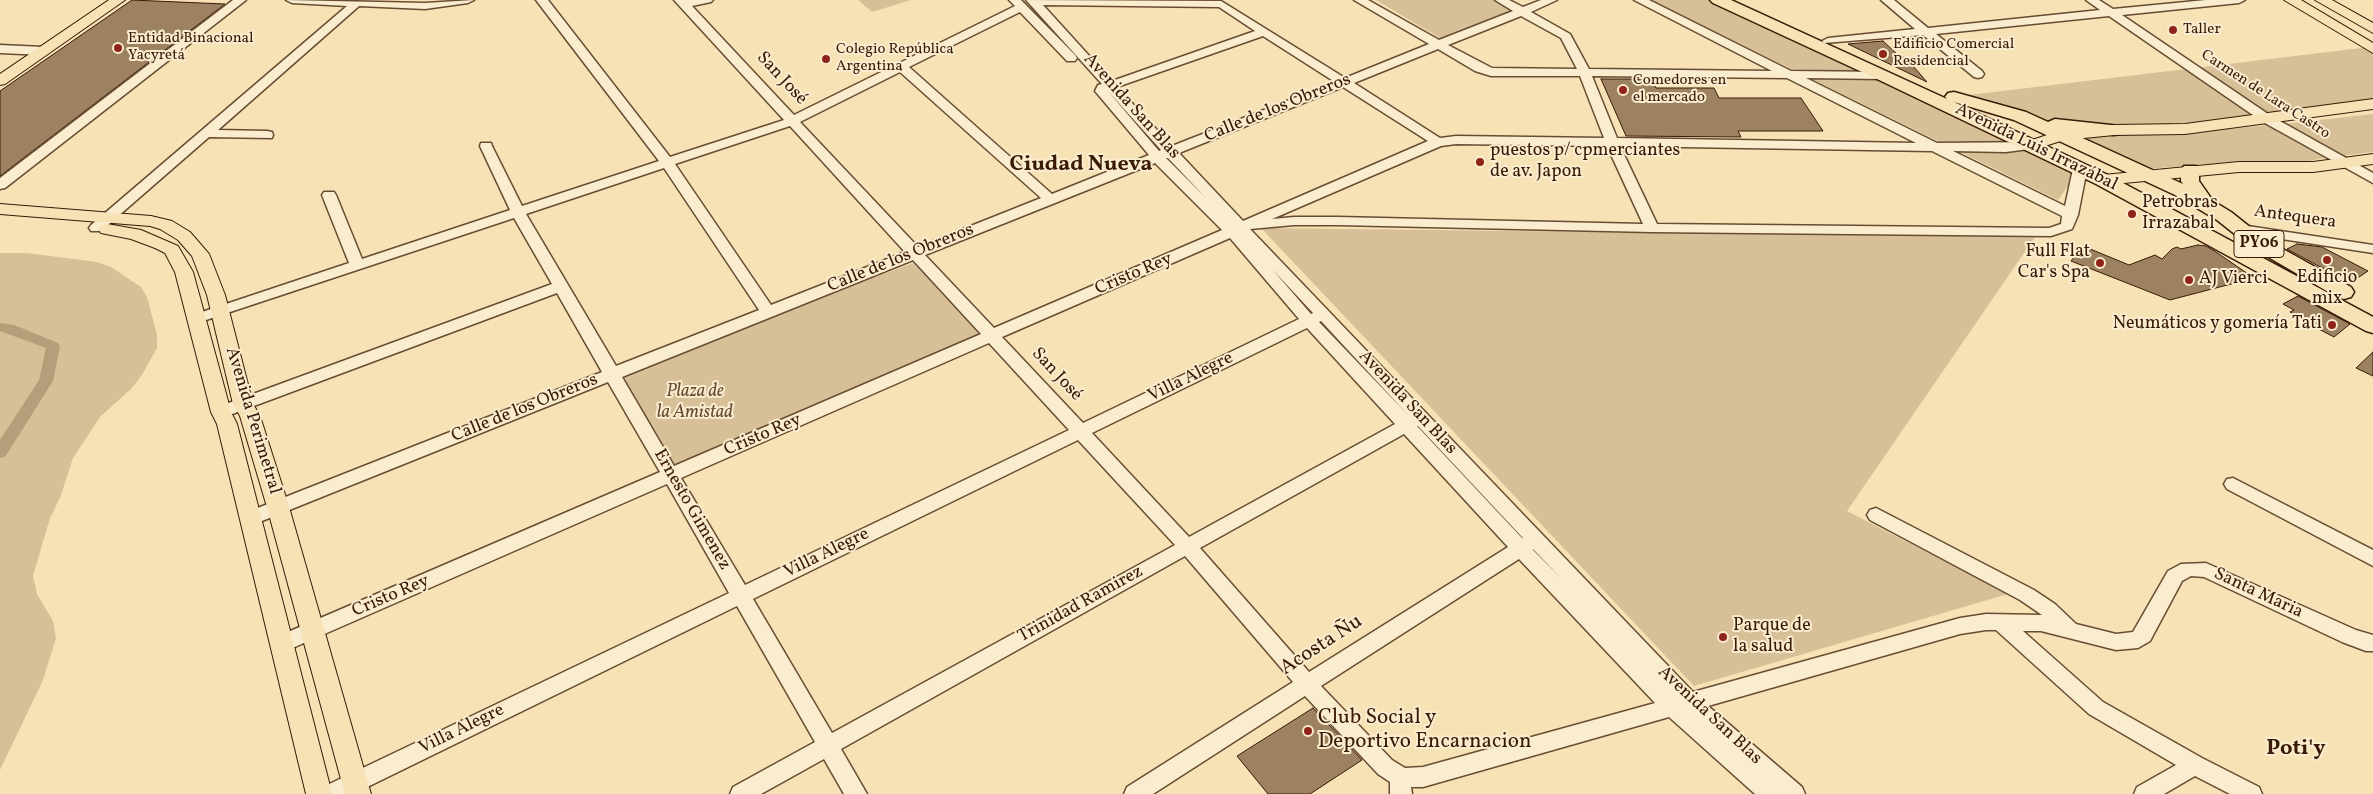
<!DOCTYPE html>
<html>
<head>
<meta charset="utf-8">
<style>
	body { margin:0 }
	canvas { display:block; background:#f7e2b5 }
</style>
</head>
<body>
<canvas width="2373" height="794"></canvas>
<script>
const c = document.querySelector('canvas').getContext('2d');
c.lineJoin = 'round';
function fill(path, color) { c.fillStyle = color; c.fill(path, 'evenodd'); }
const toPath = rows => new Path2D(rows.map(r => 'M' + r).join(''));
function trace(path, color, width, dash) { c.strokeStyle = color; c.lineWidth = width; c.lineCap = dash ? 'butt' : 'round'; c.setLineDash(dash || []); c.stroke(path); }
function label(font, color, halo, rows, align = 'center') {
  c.font = font + ' Vollkorn,serif'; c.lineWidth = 4; c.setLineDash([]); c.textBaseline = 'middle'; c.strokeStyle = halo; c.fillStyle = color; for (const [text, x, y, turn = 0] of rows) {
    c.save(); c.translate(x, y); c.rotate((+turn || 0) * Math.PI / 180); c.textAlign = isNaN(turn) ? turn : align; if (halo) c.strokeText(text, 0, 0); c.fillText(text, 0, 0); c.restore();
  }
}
fill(toPath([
	[858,0,911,0,872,12],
	[1376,0,1501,0,1520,10,1445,41],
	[1651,0,1711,0,2080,169,2058,200],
	[2370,47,2373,49,2373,104,2185,129,2048,122,1952,97],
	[2373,114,2373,152,2340,156,2283,124],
	[2269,125,2326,158,2297,163,2232,162,2147,169,2078,138,2119,133,2189,133],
	[1261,228,2035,237,1847,511,2008,594,1694,686],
	[0,253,27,253,97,262,111,267,141,287,147,297,157,335,157,348,142,375,131,389,100,417,73,458,60,498,50,518,33,576,37,594,53,621,56,638,43,680,0,770],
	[916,262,986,337,671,475,613,373]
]), '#d7c097');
fill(toPath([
	[0,323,14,325,58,343,60,346,53,381,5,457,0,458,0,440,39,380,46,348,0,331,0,323]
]), '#b69e7a');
const building = toPath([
	[132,0,225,4,0,176,0,91,132,0],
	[1883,41,1898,55,1906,58,1927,82,1848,44,1883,41],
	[1601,79,1651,79,1656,88,1714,88,1719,98,1801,98,1823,131,1738,131,1741,137,1626,136,1601,79],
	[2297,244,2322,247,2368,271,2350,283,2287,249,2297,244],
	[2198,245,2206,246,2216,252,2254,278,2170,300,2071,261,2083,246,2129,265,2155,255,2162,259,2172,249,2177,247,2181,249,2198,245],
	[2298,296,2350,324,2334,337,2313,326,2314,325,2290,312,2294,310,2283,304,2298,296],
	[2373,352,2373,376,2356,368,2373,352],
	[1313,708,1362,760,1310,794,1268,794,1237,756,1313,708]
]);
fill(building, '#9c8261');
trace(building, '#391a07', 1);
const minor = toPath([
	[233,0,246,0,5,188,0,189,0,178,233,0],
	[286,0,425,3,474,0,468,3,425,9,359,6,218,130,267,131,272,132,273,135,272,138,209,137,101,231,91,231,89,228,91,225,347,6,292,3,286,0],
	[536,0,548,0,670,157,784,120,674,0,713,0,711,2,692,6,794,115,1015,6,1009,0,1021,0,1075,55,1077,58,1075,61,1067,61,1020,12,909,67,1052,194,1149,155,1095,91,1098,85,1102,84,1026,0,1221,1,1345,78,1429,44,1354,0,1368,0,1439,40,1513,11,1495,0,1509,0,1523,7,1541,0,1557,0,1531,12,1570,34,1589,69,1772,71,1634,0,1649,0,1791,71,1887,72,1889,75,1883,79,1806,78,1937,143,2037,142,2038,145,2037,148,2006,152,1953,151,2065,206,2073,169,2080,165,2085,166,2087,169,2078,215,2072,229,2051,236,1652,232,1338,225,1294,225,1250,229,1693,692,1960,618,1986,614,2042,615,2020,600,1870,520,1867,515,1870,510,1876,508,2034,590,2055,604,2076,624,2116,634,2133,632,2168,571,2181,564,2206,563,2356,630,2373,635,2373,651,2366,651,2342,642,2204,577,2191,576,2182,581,2150,641,2138,648,2116,650,2041,631,2023,631,2103,702,2202,758,2259,787,2262,794,2230,794,2195,776,2164,794,2134,794,2137,787,2176,765,2089,714,1996,630,1986,630,1960,634,1708,706,1802,787,1805,794,1755,794,1669,717,1423,787,1411,787,1412,794,1390,794,1390,782,1378,774,1305,696,1153,794,1124,794,1127,787,1293,682,1185,556,841,749,867,794,844,794,824,759,761,794,730,794,733,787,815,742,737,606,353,794,320,794,323,787,729,593,667,484,288,650,281,652,274,650,271,644,274,638,660,472,608,382,257,523,251,525,245,523,242,518,245,513,602,372,557,293,227,416,221,418,215,416,213,412,215,408,552,284,514,218,203,321,193,321,190,318,193,315,349,263,322,195,324,192,334,192,336,195,362,259,510,210,480,146,481,143,491,143,492,146,522,206,659,161,536,0],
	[1043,5,1219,7,1255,31,1112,81,1043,5],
	[1521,16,1561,38,1577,69,1492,68,1448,45,1521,16],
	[1263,36,1335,82,1172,146,1117,87,1263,36],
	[1438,49,1475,71,1491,76,1580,76,1604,138,1456,136,1440,138,1354,83,1438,49],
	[900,72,1041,198,918,247,800,122,900,72],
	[1592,76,1787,78,1916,143,1617,138,1592,76],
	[1343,87,1428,141,1243,221,1179,153,1343,87],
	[1107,90,1161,150,1159,151,1107,90],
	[790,126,905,252,771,305,675,164,790,126],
	[1456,144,1607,146,1643,224,1338,217,1294,217,1272,219,1441,146,1456,144],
	[1620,146,1932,151,2062,216,2061,224,2049,228,1657,224,1620,146],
	[1166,158,1168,158,1206,198,1166,158],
	[1155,163,1222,230,994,328,925,255,1155,163],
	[664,168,759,310,616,366,526,214,664,168],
	[1230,238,1299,319,1083,423,1002,337,1230,238],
	[913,260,981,334,674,466,622,377,913,260],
	[1272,269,1313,313,1311,314,1272,269],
	[1321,321,1409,416,1319,322,1321,321],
	[1307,328,1395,424,1189,537,1092,433,1307,328],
	[989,343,1069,430,745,585,681,478,989,343],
	[1417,426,1418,426,1523,538,1522,538,1417,426],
	[1404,434,1508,547,1309,672,1200,548,1404,434],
	[1078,440,1175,545,832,733,753,599,1078,440],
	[1533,549,1561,578,1533,550,1533,549],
	[1519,559,1655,703,1423,767,1405,768,1392,760,1321,686,1519,559],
	[1881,0,1894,0,1928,28,2100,10,2086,0,2099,0,2113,9,2206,0,2245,0,2239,3,2122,15,2271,116,2373,173,2373,183,2263,122,2109,16,1936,34,1982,71,1984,74,1982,77,1978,78,1974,77,1923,35,1824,43,1822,41,1828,38,1915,29,1881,0],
	[0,45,44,47,50,51,44,55,0,53,0,45],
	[2241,225,2373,245,2373,253,2236,232,2234,229,2241,225],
	[2233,478,2373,550,2373,566,2227,489,2224,484,2227,479,2233,478]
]);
const major = toPath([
	[109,0,125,0,5,84,0,85,0,74,109,0],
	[2284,0,2301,0,2373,43,2373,53,2284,0],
	[2315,0,2332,0,2373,23,2373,33,2315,0],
	[2373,99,2373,109,2185,134,2114,135,2064,140,2032,150,2026,148,2024,145,2026,142,2062,130,2114,125,2185,124,2373,99],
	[2373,154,2373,164,2313,172,2239,172,2103,185,2097,184,2095,180,2097,176,2103,175,2239,162,2313,162,2373,154],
	[0,204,151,216,172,221,190,232,209,254,225,295,253,404,260,416,289,507,371,794,345,794,267,507,240,416,233,404,207,295,192,256,178,240,160,229,150,226,0,214,0,204],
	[107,224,141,230,178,246,193,272,231,412,237,424,332,794,306,794,217,424,211,412,175,272,165,253,155,248,131,239,101,233,98,229,101,225,107,224]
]);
const highway = toPath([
	[1710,0,1731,0,1947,99,1945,97,1948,93,1954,92,2026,112,2048,122,2055,119,2120,126,2123,130,2120,134,2114,135,2065,130,2183,184,2181,181,2181,170,2184,166,2196,166,2199,170,2199,181,2213,201,2231,212,2265,239,2351,287,2354,292,2351,297,2344,299,2337,297,2251,247,2217,220,2175,195,2014,120,1954,102,2110,176,2373,317,2373,333,2366,331,2096,184,1877,79,1713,3,1710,0]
]);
trace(minor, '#684c32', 3);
trace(major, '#391a07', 2);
trace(highway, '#391a07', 3);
fill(minor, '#faeccf');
fill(major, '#f7e2b5');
fill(highway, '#f7e2b5');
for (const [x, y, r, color] of [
	[2173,30,5,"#8f2418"],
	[118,48,5,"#8f2418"],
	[1883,54,5,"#8f2418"],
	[826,59,5,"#8f2418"],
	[1623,90,5,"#8f2418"],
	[1480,162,5,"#8f2418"],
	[2132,214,5,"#8f2418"],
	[2327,260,5,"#8f2418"],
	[2100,263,5,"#8f2418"],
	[2189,280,5,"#8f2418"],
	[2332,325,5,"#8f2418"],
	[1723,637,5,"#8f2418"],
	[1308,731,5,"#8f2418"]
]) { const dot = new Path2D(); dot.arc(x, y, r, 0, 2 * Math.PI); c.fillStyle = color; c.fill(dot); trace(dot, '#faeccf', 2); }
label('15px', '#391a07', '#faeccf', [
	["Taller",2183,30],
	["Entidad Binacional",128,39],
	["Yacyretá",128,56],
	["Edificio Comercial",1893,45],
	["Residencial",1893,62],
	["Colegio República",836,50],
	["Argentina",836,67],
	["Comedores en",1633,81],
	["el mercado",1633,98]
], 'left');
label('15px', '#391a07', '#faeccf', [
	["Carmen de Lara Castro",2265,95,33]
]);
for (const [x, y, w] of [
	[2259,244,50]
]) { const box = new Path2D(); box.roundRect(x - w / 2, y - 13.5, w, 27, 4); c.fillStyle = '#faeccf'; c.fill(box); trace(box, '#391a07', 1); }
label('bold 16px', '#391a07', null, [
	["PY06",2259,244]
]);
label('18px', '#391a07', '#faeccf', [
	["San José",781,79,47],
	["Avenida San Blas",1131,107,48],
	["Calle de los Obreros",1278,109,-22],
	["Avenida Luis Irrazábal",2036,148,26],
	["Antequera",2295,218,8],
	["Calle de los Obreros",901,259,-22],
	["Cristo Rey",1134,275,-23],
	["San José",1056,375,47],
	["Villa Alegre",1191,378,-26],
	["Avenida San Blas",1407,403,47],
	["Calle de los Obreros",525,409,-22],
	["Avenida Perimetral",252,421,73],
	["Cristo Rey",763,436,-23],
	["Ernesto Gimenez",691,510,60],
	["Villa Alegre",827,554,-26],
	["Santa Maria",2258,594,25],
	["Cristo Rey",391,597,-23],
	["Trinidad Ramirez",1081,605,-29],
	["Avenida San Blas",1709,716,43],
	["Villa Alegre",462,730,-26]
]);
label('18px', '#391a07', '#faeccf', [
	["puestos p/ cpmerciantes",1490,152],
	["de av. Japon",1490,173],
	["Petrobras",2142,204],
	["Irrazabal",2142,225],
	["Full Flat",2090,253,"right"],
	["Car's Spa",2090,274,"right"],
	["Edificio",2327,279,"center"],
	["mix",2327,300,"center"],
	["AJ Vierci",2199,280],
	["Neumáticos y gomería Tati",2322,325,"right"],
	["Parque de",1733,627],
	["la salud",1733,648]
], 'left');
label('italic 18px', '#684c32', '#faeccf', [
	["Plaza de",695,393],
	["la Amistad",695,414]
]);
label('21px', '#391a07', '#faeccf', [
	["Acosta Ñu",1322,646,-33]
]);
label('21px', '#391a07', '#faeccf', [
	["Club Social y",1318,719],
	["Deportivo Encarnacion",1318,743]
], 'left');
label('bold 22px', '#391a07', '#faeccf', [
	["Ciudad Nueva",1081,166]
]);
label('bold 22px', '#391a07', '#faeccf', [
	["Poti'y",2296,750]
]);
</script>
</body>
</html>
